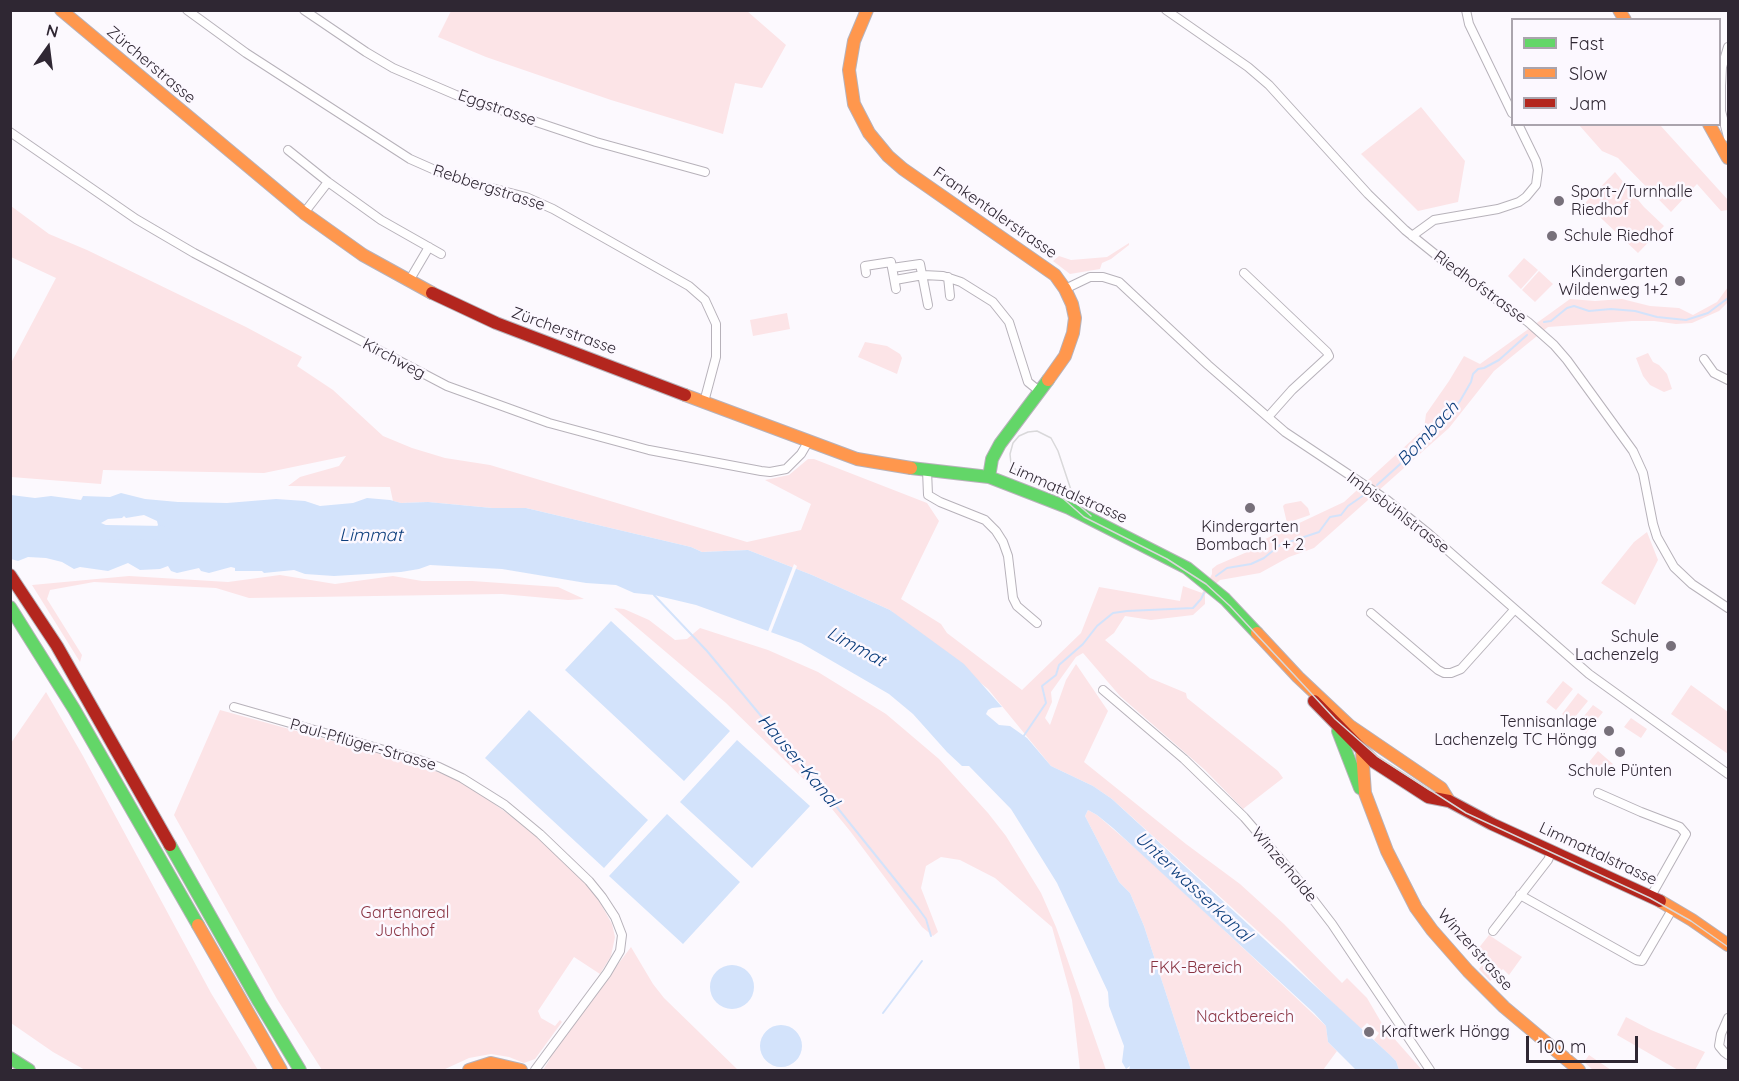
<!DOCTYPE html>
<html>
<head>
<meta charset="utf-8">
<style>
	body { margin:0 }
	#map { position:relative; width:1739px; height:1081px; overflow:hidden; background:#fcf9fe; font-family:Quicksand,sans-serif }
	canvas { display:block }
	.frame { position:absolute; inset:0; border:12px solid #2f2733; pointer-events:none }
	.legend { position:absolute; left:1511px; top:18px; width:210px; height:108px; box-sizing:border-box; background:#fcf8ff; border:2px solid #aaa4ad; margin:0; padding:8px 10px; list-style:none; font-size:18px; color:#2f2733 }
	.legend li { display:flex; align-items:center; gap:12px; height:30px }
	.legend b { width:30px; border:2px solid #aaa4ad }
	.north { position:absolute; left:18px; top:18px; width:60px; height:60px; -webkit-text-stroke:4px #fcf8ff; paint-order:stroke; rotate:14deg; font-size:16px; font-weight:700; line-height:24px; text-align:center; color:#2f2733 }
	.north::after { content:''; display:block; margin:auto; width:21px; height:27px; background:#2f2733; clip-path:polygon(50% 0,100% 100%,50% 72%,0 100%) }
	.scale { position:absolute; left:1526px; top:1036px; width:112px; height:27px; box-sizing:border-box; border:3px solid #2f2733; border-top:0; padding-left:8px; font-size:18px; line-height:21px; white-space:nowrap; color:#2f2733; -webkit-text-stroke:4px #fcf8ff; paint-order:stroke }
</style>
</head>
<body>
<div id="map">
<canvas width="1739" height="1081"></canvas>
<div class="frame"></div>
<ul class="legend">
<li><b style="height:8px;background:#63d668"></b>Fast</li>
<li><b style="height:8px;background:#ff974d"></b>Slow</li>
<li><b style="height:8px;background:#b3261e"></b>Jam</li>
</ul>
<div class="north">N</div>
<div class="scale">100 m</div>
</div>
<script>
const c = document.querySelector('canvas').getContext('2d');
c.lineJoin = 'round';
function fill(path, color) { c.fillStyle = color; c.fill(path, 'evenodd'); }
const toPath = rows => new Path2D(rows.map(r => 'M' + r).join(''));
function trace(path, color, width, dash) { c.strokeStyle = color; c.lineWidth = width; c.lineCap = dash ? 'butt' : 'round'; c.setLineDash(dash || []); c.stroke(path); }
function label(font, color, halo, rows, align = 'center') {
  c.font = font + ' Quicksand,sans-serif'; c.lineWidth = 5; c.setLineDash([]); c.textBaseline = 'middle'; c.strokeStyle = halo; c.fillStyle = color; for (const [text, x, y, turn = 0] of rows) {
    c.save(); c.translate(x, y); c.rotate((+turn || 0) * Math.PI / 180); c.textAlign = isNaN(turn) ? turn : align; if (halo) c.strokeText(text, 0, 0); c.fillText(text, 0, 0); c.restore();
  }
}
fill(toPath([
	[747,11,786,45,762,88,735,83,723,134,611,100,486,57,438,37,451,11],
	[1421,107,1465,161,1458,202,1418,211,1361,154],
	[1579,125,1660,125,1728,200,1728,210,1721,211,1697,184,1671,212,1618,158,1602,151],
	[1615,172,1644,207,1664,226,1638,253,1585,203],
	[11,206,49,234,87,250,246,327,302,357,297,366,333,390,383,436,412,448,445,458,490,465,747,542,801,530,811,504,765,480,789,475,808,459,814,459,927,503,939,521,901,599,941,624,947,633,1022,690,1081,633,1099,587,1180,601,1183,586,1202,593,1212,574,1212,569,1217,565,1254,549,1261,541,1344,502,1424,429,1426,414,1449,381,1464,356,1480,364,1570,299,1595,301,1622,299,1650,306,1679,308,1693,315,1717,302,1728,287,1728,302,1719,311,1692,323,1676,324,1654,321,1632,321,1548,327,1494,371,1449,428,1314,548,1289,557,1260,573,1220,580,1205,594,1205,604,1193,615,1151,620,1125,616,1114,633,1105,640,1150,678,1186,693,1187,698,1278,771,1283,778,1243,809,1205,770,1120,696,1083,653,1076,657,1051,692,1052,702,1045,718,1050,725,1066,680,1076,664,1108,711,1084,762,1186,844,1240,884,1284,924,1342,983,1347,978,1367,998,1384,1027,1422,1070,1399,1070,1396,1061,1374,1040,1379,1033,1367,1023,1361,1029,1342,1012,1291,961,1112,799,1093,786,1051,766,988,689,890,610,812,575,748,550,702,552,691,547,526,508,492,508,428,502,401,503,393,501,390,487,288,486,300,477,339,466,346,456,264,473,103,470,101,484,11,477,11,363,56,278,11,257],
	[1129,243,1129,245,1111,259,1102,263,1100,269,1070,274,1053,261,1059,256,1071,260,1107,257],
	[1524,258,1538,270,1521,289,1508,276],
	[1539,271,1553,284,1535,302,1522,290],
	[787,313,790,329,753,336,750,320],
	[865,342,887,346,900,354,902,358,897,374,858,357],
	[1648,353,1653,362,1659,365,1667,374,1672,389,1664,392,1650,385,1643,376,1636,358],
	[1301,501,1308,508,1310,515,1287,523,1283,506,1285,504],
	[1647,532,1658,560,1635,605,1601,583,1634,542],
	[280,575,335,584,393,576,422,581,472,581,558,587,584,599,568,600,502,594,249,598,216,588,94,582,50,590,47,599,82,655,80,662,32,585,129,576,228,582],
	[614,608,624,609,649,620,675,640,687,639,700,628,768,650,818,672,886,714,939,759,988,813,1006,836,1041,893,1056,927,1106,1070,1080,1070,1072,1000,1052,927,995,878,960,860,941,857,926,866,921,888,938,932,933,936,922,927,850,831,823,798,726,703],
	[1563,681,1573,689,1556,710,1546,702],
	[1691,685,1728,712,1728,754,1671,714],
	[46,692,83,756,211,993,258,1070,85,1070,53,1052,11,1023,11,743],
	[1578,693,1588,701,1571,722,1562,714],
	[1593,705,1603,712,1586,733,1576,726],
	[220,710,413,763,454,778,472,788,511,816,545,844,588,886,597,897,612,924,615,937,611,956,600,974,574,957,538,1011,541,1018,555,1026,560,1020,562,1022,535,1059,524,1063,509,1057,491,1054,469,1058,443,1070,322,1070,277,999,174,815],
	[1631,718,1647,729,1641,738,1624,727],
	[1598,751,1613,764,1604,774,1589,762],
	[1088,810,1097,815,1158,868,1326,1026,1328,1042,1337,1051,1323,1070,1191,1070,1144,926,1130,893,1119,882,1085,816],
	[1489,935,1522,957,1509,975,1503,969,1490,981,1479,969,1482,965,1474,954],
	[631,947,653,984,664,998,738,1070,543,1070,550,1059,548,1057],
	[1626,1017,1651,1030,1705,1052,1695,1070,1678,1070,1617,1035],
	[1589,1055,1611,1070,1593,1070,1584,1062]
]), '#fce4e7');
fill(toPath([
	[121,493,145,499,178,502,227,503,276,499,305,501,320,506,353,503,367,498,390,500,401,503,428,502,492,508,526,508,691,547,702,552,748,550,812,575,890,610,964,664,1002,707,992,708,988,710,986,714,999,725,1010,726,1027,738,1051,766,1093,786,1112,799,1390,1055,1396,1061,1399,1070,1356,1070,1328,1042,1326,1026,1314,1013,1113,828,1097,815,1088,810,1085,816,1119,882,1130,893,1144,926,1191,1070,1129,1070,1130,1066,1126,1069,1122,1062,1124,1046,1109,1006,1108,992,1057,883,1011,809,969,766,962,766,947,752,913,714,889,694,801,643,696,605,654,595,634,593,616,585,586,583,502,569,430,565,419,569,401,572,334,576,305,574,294,570,264,573,262,571,235,571,235,568,231,567,209,573,201,571,199,568,177,573,171,571,168,566,160,569,140,570,128,563,108,571,80,567,74,569,62,562,46,558,28,557,18,561,11,559,11,495,35,498,51,496,81,500,83,496,110,497],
	[144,515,157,521,158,525,154,531,139,534,125,533,101,523,108,519,122,518,124,516,126,518],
	[611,621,730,731,684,781,565,670],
	[529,710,648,820,604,868,485,758],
	[737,740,810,806,752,868,680,802],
	[667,814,740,882,683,944,609,876],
	'710 987a22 22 0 1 1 44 0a22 22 0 1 1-44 0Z',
	'760 1046a21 21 0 1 1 42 0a21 21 0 1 1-42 0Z'
]), '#d3e3fb');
fill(toPath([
	[794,564,797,566,770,635,767,634]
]), '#fcf9fe');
trace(toPath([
	[1544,322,1551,321,1567,308,1574,306,1589,311,1611,309,1635,311,1657,317,1686,320,1708,313,1728,298],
	[1377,485,1429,438,1460,401,1471,382,1473,374,1478,369,1484,368,1499,360,1527,335],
	[1216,576,1227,568,1251,564,1264,558,1280,545,1319,532,1330,517,1341,515,1348,506,1364,495],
	[654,595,707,651,836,806,918,908,926,919,931,936],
	[1023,737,1046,703,1042,686,1056,675,1059,665,1083,644,1097,626,1113,613,1127,611,1193,608,1201,599,1204,593],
	[883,1013,922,961]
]), '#d3e3fb', 2);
trace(toPath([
	[106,532,164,533]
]), '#d3e3fb', 14);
const street = toPath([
	[187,10,246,53,410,159,453,178,526,197,553,209,689,286,705,300,716,324,716,357,704,402],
	[304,10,366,52,393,68,456,95,596,142,705,172],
	[1166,10,1248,67,1269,85,1368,194,1405,230,1451,267,1528,322,1554,345,1567,360,1633,451,1643,473,1653,524,1657,537,1674,567,1692,584,1728,608],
	[1466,10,1469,24,1512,113],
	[1728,47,1722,67,1721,86,1721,111,1728,137],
	[10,132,136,219,194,253,447,386,549,423,649,450,761,471,770,472,786,469,801,454,808,442],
	[288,150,328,182,381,220,441,254],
	[304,213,328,182],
	[1412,236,1434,220,1498,209,1519,202,1526,197,1536,185,1538,170,1536,161,1518,124],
	[892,268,920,264,928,305],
	[866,273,865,266,891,262,896,289],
	[1244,273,1327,352,1329,356,1292,390,1268,417],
	[948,277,950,296],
	[895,280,923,275,943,276,961,282,993,302,1009,322,1028,382,1038,390],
	[409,281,429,247],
	[1065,289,1090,277,1103,277,1119,282,1208,365,1285,432,1387,500,1429,534,1589,674,1728,774],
	[1704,359,1714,373,1728,380],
	[927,470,928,495,940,502,985,520,996,531,1003,542,1008,556,1013,598,1017,606,1037,623],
	[1371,613,1438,670,1444,673,1451,673,1461,669,1514,610],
	[1103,690,1184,759,1244,817,1295,876,1332,924,1430,1070],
	[234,707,419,760,439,767,462,778,505,805,540,834,589,881,602,897,615,917,622,935,620,951,607,973,535,1070],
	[1598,793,1641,812,1680,827,1686,834,1651,896],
	[1520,895,1636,960,1642,961,1673,908],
	[1493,931,1548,860,1552,851],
	[1728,1018,1721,1034,1719,1046,1724,1052,1728,1055]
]);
const fast = toPath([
	[911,468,989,477,1069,508,1187,568,1225,599,1257,633],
	[989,477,992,459,1000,444,1048,380],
	[10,607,74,709,198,925],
	[1338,731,1360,788],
	[170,845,259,1002,300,1070],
	[10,1058,29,1070]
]);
const slow = toPath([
	[61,10,304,213,363,255,432,293],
	[867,10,854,41,849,70,854,104,869,133,888,156,903,169,1055,275,1065,289,1072,304,1075,318,1073,333,1065,356,1048,380],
	[1619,10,1625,20],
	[1709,124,1728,158],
	[685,395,857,459,911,468],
	[1257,633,1298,677,1350,726,1441,788,1449,801],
	[1362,751,1365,793,1387,851,1416,908,1432,930,1468,971,1504,1007,1579,1070],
	[1660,901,1692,920,1728,945],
	[198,925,281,1070],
	[469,1070,491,1063,521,1070]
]);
const jam = toPath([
	[432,293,496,323,685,395],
	[10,575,57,646,170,845],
	[1314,701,1374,762,1428,797,1449,801,1492,824,1660,901]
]);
trace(street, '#b7b2ba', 10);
trace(fast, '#b7b2ba', 14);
trace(slow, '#b7b2ba', 14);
trace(jam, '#b7b2ba', 14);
trace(street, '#fffeff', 8);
trace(fast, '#63d668', 12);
trace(slow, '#ff974d', 12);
trace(jam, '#b3261e', 12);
trace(toPath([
	[1091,516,1075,502,1058,451,1051,438,1037,431,1028,432,1019,436,1013,443,1010,454,1011,464,1016,470,1049,486,1084,517,1167,559,1206,584,1230,606,1335,719,1377,756,1466,813,1650,898,1691,921,1728,947]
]), '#d9d8da', 1.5);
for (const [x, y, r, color] of [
	[1559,201,6,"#77707a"],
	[1552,236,6,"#77707a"],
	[1680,281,6,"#77707a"],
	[1250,508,6,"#77707a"],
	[1671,646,6,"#77707a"],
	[1609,731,6,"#77707a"],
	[1620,752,6,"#77707a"],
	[1369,1032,6,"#77707a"]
]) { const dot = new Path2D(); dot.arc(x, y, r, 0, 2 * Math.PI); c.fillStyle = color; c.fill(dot); trace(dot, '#fcf8ff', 2); }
label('16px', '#2f2733', '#fcf8ff', [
	["Zürcherstrasse",151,65,40],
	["Eggstrasse",497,108,19],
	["Rebbergstrasse",489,188,18],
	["Frankentalerstrasse",995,213,35],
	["Riedhofstrasse",1480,287,36],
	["Zürcherstrasse",564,331,20],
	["Kirchweg",394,359,28],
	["Limmattalstrasse",1068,493,24],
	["Imbisbühlstrasse",1398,513,37],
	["Paul-Pflüger-Strasse",363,745,16],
	["Limmattalstrasse",1598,854,25],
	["Winzerhalde",1284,865,50],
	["Winzerstrasse",1475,950,48]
]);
label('16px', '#2f2733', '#fcf8ff', [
	["Sport-/Turnhalle",1571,192],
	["Riedhof",1571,210],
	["Schule Riedhof",1564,236],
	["Kindergarten",1668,272,"right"],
	["Wildenweg 1+2",1668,290,"right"],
	["Kindergarten",1250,527,"center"],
	["Bombach 1 + 2",1250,545,"center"],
	["Schule",1659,637,"right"],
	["Lachenzelg",1659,655,"right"],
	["Tennisanlage",1597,722,"right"],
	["Lachenzelg TC Höngg",1597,740,"right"],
	["Schule Pünten",1620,771,"center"],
	["Kraftwerk Höngg",1381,1032]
], 'left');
label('16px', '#893342', '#fcf8ff', [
	["Gartenareal",405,913],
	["Juchhof",405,931],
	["FKK-Bereich",1196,968],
	["Nacktbereich",1245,1017]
]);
label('italic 18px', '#0e3f7d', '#fcf8ff', [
	["Bombach",1428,434,-47],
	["Limmat",371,536],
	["Limmat",856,647,29],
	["Hauser-Kanal",798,761,50],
	["Unterwasserkanal",1193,887,43]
]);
</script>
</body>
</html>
